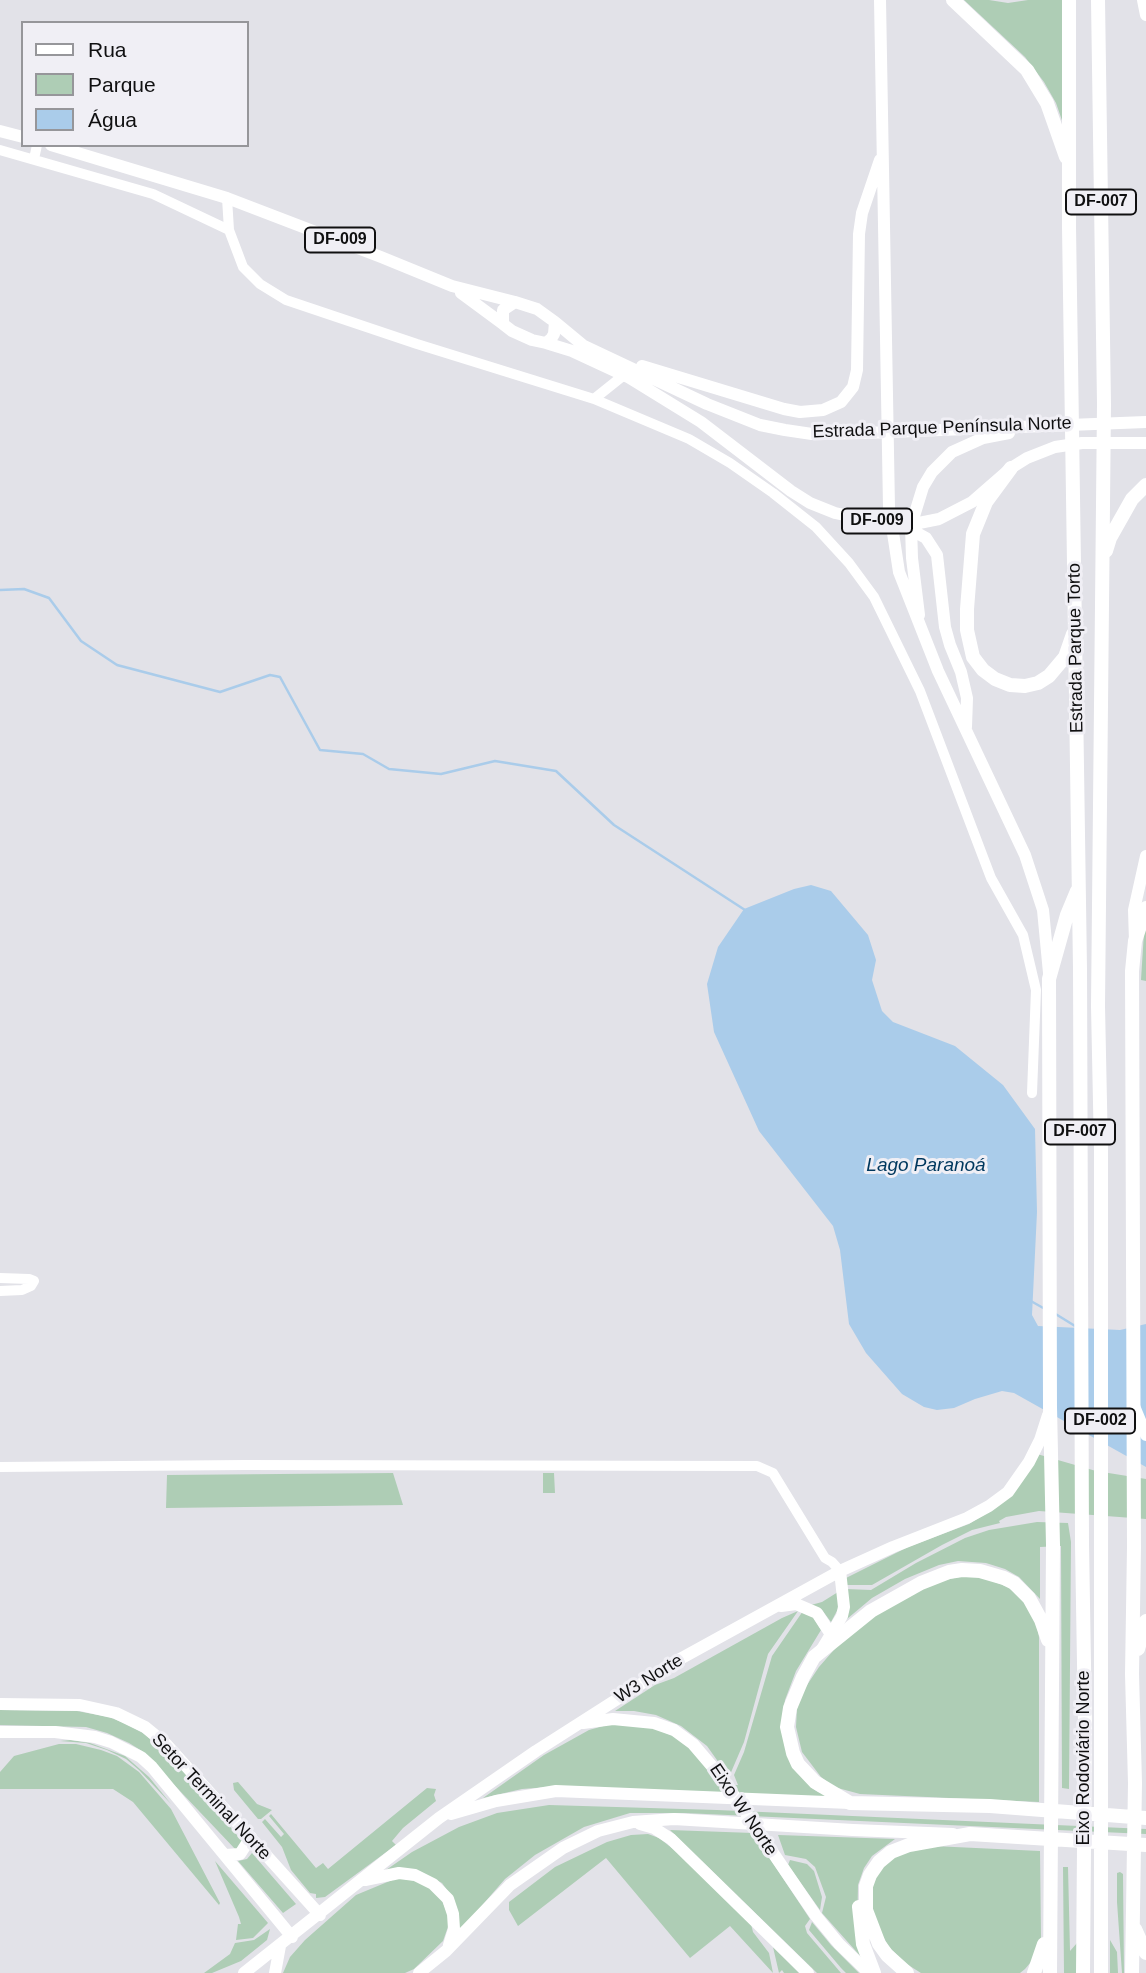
<!DOCTYPE html>
<html>
<head>
<meta charset="utf-8">
<style>
	body { margin:0 }
	#map { position:relative; width:1146px; height:1973px; overflow:hidden; background:#e2e2e8; font-family:Arial,sans-serif }
	canvas { display:block }
	.legend { position:absolute; left:21px; top:21px; width:228px; height:126px; box-sizing:border-box; background:#f0eff5; border:2px solid #96969a; margin:0; padding:9px 12px; list-style:none; font-size:21px; color:#101011 }
	.legend li { display:flex; align-items:center; gap:14px; height:35px }
	.legend b { width:35px; border:2px solid #96969a }
</style>
</head>
<body>
<div id="map">
<canvas width="1146" height="1973"></canvas>
<ul class="legend">
<li><b style="height:9px;background:#fff"></b>Rua</li>
<li><b style="height:19px;background:#aecdb5"></b>Parque</li>
<li><b style="height:19px;background:#aaccea"></b>Água</li>
</ul>
</div>
<script>
const c = document.querySelector('canvas').getContext('2d');
c.lineJoin = 'round';
function fill(path, color) { c.fillStyle = color; c.fill(path, 'evenodd'); }
const toPath = rows => new Path2D(rows.map(r => 'M' + r).join(''));
function trace(path, color, width, dash) { c.strokeStyle = color; c.lineWidth = width; c.lineCap = dash ? 'butt' : 'round'; c.setLineDash(dash || []); c.stroke(path); }
function label(font, color, halo, rows, align = 'center') {
  c.font = font + ' Arial,sans-serif'; c.lineWidth = 6; c.setLineDash([]); c.textBaseline = 'middle'; c.strokeStyle = halo; c.fillStyle = color; for (const [text, x, y, turn = 0] of rows) {
    c.save(); c.translate(x, y); c.rotate((+turn || 0) * Math.PI / 180); c.textAlign = isNaN(turn) ? turn : align; if (halo) c.strokeText(text, 0, 0); c.fillText(text, 0, 0); c.restore();
  }
}
fill(toPath([
	[964,0,989,0,1008,3,1028,0,1064,0,1066,132,1056,103,1044,82,1025,57],
	[1146,926,1146,981,1141,980,1144,932],
	[1037,1454,1096,1471,1146,1479,1146,1519,1039,1511,1006,1517,999,1521,1000,1523,972,1530,942,1545,872,1585,845,1585,844,1579,908,1547,969,1524,993,1509],
	[393,1473,403,1505,166,1508,167,1475],
	[554,1473,555,1493,543,1493,543,1473],
	[1037,1522,1068,1523,1071,1542,1069,1789,1062,1788,1061,1546,1040,1547,1040,1599,1019,1577,1005,1569,986,1563,958,1561,939,1565,905,1579,872,1598,841,1624,846,1589,871,1590,916,1563,965,1538,989,1530],
	[974,1574,1008,1587,1021,1598,1036,1621,1039,1637,1039,1802,860,1794,834,1787,821,1777,802,1752,796,1727,797,1708,803,1691,819,1667,846,1636,865,1620,929,1583],
	[838,1592,838,1609,831,1622,822,1610,811,1605,822,1602],
	[798,1611,768,1654,744,1742,729,1777,707,1746,681,1726,656,1715,634,1711,615,1711,655,1685,674,1678,782,1618],
	[803,1611,810,1612,821,1630,796,1671,785,1700,782,1721,812,1788,818,1792,837,1798,549,1787,522,1789,483,1798,544,1755,589,1730,607,1725,627,1724,654,1728,680,1739,699,1756,720,1786,738,1785,734,1775,744,1752,772,1656],
	[0,1710,77,1711,109,1717,124,1723,143,1733,171,1757,242,1841,236,1850,142,1751,129,1743,107,1733,86,1727,0,1725],
	[71,1740,90,1743,125,1756,149,1777,171,1804,139,1770,126,1759,107,1750,86,1743,60,1741],
	[59,1744,76,1744,101,1750,117,1756,139,1772,171,1809,220,1903,219,1905,133,1802,113,1789,0,1789,0,1772,14,1756],
	[238,1782,257,1804,272,1810,261,1819,258,1819,234,1790,233,1783],
	[427,1788,436,1789,434,1795,436,1801,403,1828,392,1841,396,1845,325,1897,316,1898,316,1894,310,1893,291,1870,282,1847,262,1822,265,1819,281,1837,284,1834,269,1816,271,1814,316,1868,323,1863,328,1869],
	[549,1805,717,1810,1146,1829,1146,1834,684,1813,630,1813,584,1827,535,1855,505,1879,458,1933,447,1890,442,1883,419,1871,386,1870,412,1852,459,1827,497,1813],
	[670,1830,753,1833,810,1919,805,1926,807,1933,841,1973,817,1973],
	[648,1834,659,1838,677,1852,751,1924,753,1932,769,1953,773,1973,730,1926,690,1958,606,1858,518,1926,509,1910,509,1902,555,1867,607,1842,631,1835],
	[778,1835,895,1839,872,1856,864,1868,858,1885,857,1933,862,1958,822,1913,826,1897,815,1867,806,1859,785,1855],
	[933,1846,1040,1851,1041,1938,1036,1956,1025,1969,1020,1973,921,1973,905,1963,889,1947,876,1924,869,1897,871,1887,884,1862,906,1849],
	[252,1853,296,1904,283,1913,238,1861,247,1859],
	[790,1860,807,1864,814,1871,822,1897,820,1910,788,1865],
	[215,1861,268,1923,253,1938,236,1940,238,1924,241,1924,239,1917],
	[1063,1867,1068,1867,1070,1951,1077,1943,1077,1973,1064,1973],
	[1120,1872,1123,1874,1124,1973,1122,1973,1117,1902,1117,1873],
	[397,1878,423,1882,441,1898,448,1915,449,1924,443,1941,414,1969,405,1973,283,1973,290,1957,305,1940,356,1895],
	[812,1922,831,1945,859,1973,846,1973,841,1968,809,1930],
	[270,1929,267,1940,241,1961,212,1973,204,1973,230,1954,235,1943,254,1940],
	[1110,1940,1117,1952,1118,1973,1110,1973],
	[773,1947,799,1973,784,1973,782,1970,779,1973]
]), '#aecdb5');
fill(toPath([
	[811,885,831,891,868,935,876,960,872,980,882,1011,893,1022,955,1046,1003,1085,1035,1129,1037,1212,1032,1315,1038,1326,1120,1330,1146,1324,1146,1467,1014,1393,1002,1391,975,1399,954,1408,937,1410,924,1407,902,1394,866,1353,849,1324,840,1250,833,1226,759,1131,714,1032,707,984,718,947,744,909,794,889]
]), '#aaccea');
trace(toPath([
	[0,590,24,589,49,598,81,641,117,665,220,692,270,675,280,677,320,750,363,754,389,769,441,774,495,761,556,771,614,825,745,910],
	[1029,1300,1045,1309],
	[1054,1313,1075,1326]
]), '#aaccea', 2.5);
trace(toPath([
	[0,150,153,194,229,230],
	[34,159,37,145],
	[227,198,229,230,243,267,260,284,286,300,417,344,594,399,689,439,730,463,773,493,816,527,849,563,874,597,920,691,991,878,1023,935,1036,990,1032,1093],
	[594,399,624,375],
	[0,1278,29,1279,34,1281],
	[0,1291,22,1290,31,1286,34,1281],
	[0,1467,245,1465,757,1466,773,1473,825,1558,832,1562,840,1571]
]), '#fff', 10);
trace(toPath([
	[880,0,889,507,899,572,938,671,1025,855,1043,910,1049,973],
	[1143,0,1146,15],
	[0,131,23,137],
	[51,145,227,198,381,257,452,286,515,302],
	[461,293,503,324],
	[515,302,537,309,555,322,554,334,551,339,546,343,532,340,512,331,503,324,503,310,515,302],
	[555,322,584,346,707,404,760,425,785,430,812,434,864,433,1146,422],
	[546,343,572,351,628,377,701,422,791,491,810,503,835,513,868,520,919,523,939,519,972,502,1011,468,1027,458,1055,447,1082,443,1146,443],
	[642,366,784,409,800,412,823,410,841,402,853,387,857,370,859,234,862,213,880,160],
	[906,527,926,538,937,555,945,627,950,645,961,672,967,698,966,727],
	[919,615,912,558,911,526,923,487,932,472,952,452,983,438,1009,433],
	[1135,941,1134,910,1146,856],
	[1134,1406,1146,1435],
	[781,1606,796,1604,817,1613,830,1633],
	[822,1649,842,1616,844,1607,840,1571],
	[0,1704,80,1705,116,1713,145,1727,167,1745,320,1915],
	[583,1723,613,1719,654,1723,674,1730,693,1744,722,1778,816,1916,839,1944,869,1973],
	[0,1732,55,1732,95,1737,111,1742,141,1757,152,1767,292,1937],
	[451,1814,496,1801,556,1791,850,1803],
	[640,1824,654,1828,671,1839,808,1973],
	[226,1855,240,1854,251,1837],
	[365,1880,399,1873,415,1875,433,1884,448,1899,453,1914,454,1929,449,1945],
	[244,1973,439,1818,536,1751,680,1659,840,1571,893,1547,967,1518,989,1506,1008,1492,1029,1462,1040,1440,1048,1415],
	[275,1973,280,1946],
	[419,1973,446,1951,510,1885,563,1848,598,1831,633,1822,674,1819,853,1830,953,1834]
]), '#fff', 12);
trace(toPath([
	[953,0,1027,70,1047,103,1066,157],
	[1069,0,1069,227,1080,968,1082,1544,1085,1723,1083,1973],
	[1098,0,1104,404,1098,1006,1101,1151,1101,1973],
	[1011,468,986,502,973,534,967,609,967,630,973,657,983,670,995,679,1010,685,1025,686,1038,683,1049,676,1065,657,1073,634],
	[1106,551,1110,538,1132,499,1146,485],
	[1048,1640,1041,1620,1029,1598,1014,1583,1004,1578,980,1571,962,1570,949,1572,921,1583,871,1611,814,1657,803,1677,790,1708,787,1727,793,1753,798,1764,815,1782,850,1803,990,1806,1146,1818],
	[1138,1649,1146,1621],
	[859,1907,863,1944,874,1973],
	[1135,1929,1146,1953],
	[907,1973,887,1955,879,1944,866,1910,866,1886,870,1875,879,1862,891,1852,909,1845,970,1834,1146,1845],
	[1034,1973,1044,1944],
	[1050,1973,1053,1545,1050,1407,1049,979,1067,915,1077,891],
	[1132,1973,1135,1783,1132,1674,1134,1547,1132,971,1135,941,1146,908]
]), '#fff', 14);
for (const [x, y, w] of [
	[1101,202,70],
	[340,240,70],
	[877,521,70],
	[1080,1132,70],
	[1100,1421,70]
]) { const box = new Path2D(); box.roundRect(x - w / 2, y - 12.5, w, 25, 5); c.fillStyle = '#f0eff5'; c.fill(box); trace(box, '#101011', 2); }
label('bold 16px', '#101011', null, [
	["DF-007",1101,202],
	["DF-009",340,240],
	["DF-009",877,521],
	["DF-007",1080,1132],
	["DF-002",1100,1421]
]);
label('18px', '#101011', '#f0eff5', [
	["Estrada Parque Península Norte",942,428,-2],
	["Estrada Parque Torto",1076,648,-91],
	["W3 Norte",649,1679,-32],
	["Eixo Rodoviário Norte",1084,1758,-90],
	["Setor Terminal Norte",211,1797,47],
	["Eixo W Norte",743,1810,56]
]);
label('italic 19px', '#00385e', '#f0eff5', [
	["Lago Paranoá",926,1166]
]);
</script>
</body>
</html>
